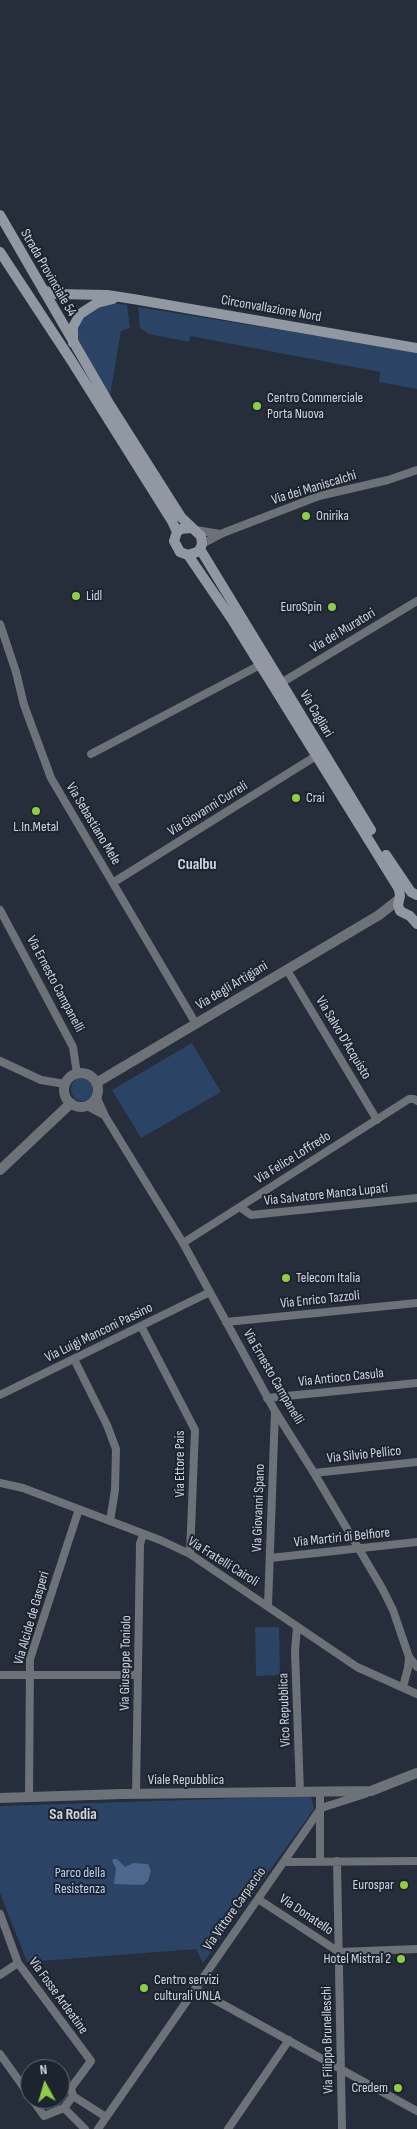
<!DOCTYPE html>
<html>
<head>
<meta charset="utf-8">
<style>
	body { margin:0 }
	#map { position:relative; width:417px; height:2129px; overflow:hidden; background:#252e3a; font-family:"Sofia Sans Condensed",sans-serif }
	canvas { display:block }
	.north { position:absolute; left:20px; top:2059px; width:50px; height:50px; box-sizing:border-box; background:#1c2430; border:1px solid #646b75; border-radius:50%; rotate:354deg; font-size:14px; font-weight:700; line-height:20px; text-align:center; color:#d0d5dd }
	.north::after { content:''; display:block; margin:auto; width:18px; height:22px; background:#8fcd42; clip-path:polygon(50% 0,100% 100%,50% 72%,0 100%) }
</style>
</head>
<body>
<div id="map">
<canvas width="417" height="2129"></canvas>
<div class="north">N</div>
</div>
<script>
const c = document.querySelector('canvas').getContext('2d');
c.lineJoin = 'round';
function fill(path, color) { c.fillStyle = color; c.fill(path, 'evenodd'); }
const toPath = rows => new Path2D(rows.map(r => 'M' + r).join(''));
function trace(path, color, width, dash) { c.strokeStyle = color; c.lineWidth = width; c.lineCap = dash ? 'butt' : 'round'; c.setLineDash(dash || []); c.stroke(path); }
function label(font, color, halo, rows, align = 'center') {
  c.font = font + ' "Sofia Sans Condensed",sans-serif'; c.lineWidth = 4; c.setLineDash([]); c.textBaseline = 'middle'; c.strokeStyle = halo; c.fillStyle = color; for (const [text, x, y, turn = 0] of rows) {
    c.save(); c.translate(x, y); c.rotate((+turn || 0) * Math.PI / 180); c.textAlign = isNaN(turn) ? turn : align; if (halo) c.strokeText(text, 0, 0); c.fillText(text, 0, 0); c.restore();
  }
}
fill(toPath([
	[112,303,127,305,130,328,121,331,110,396,78,343,77,334,82,318,95,308],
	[138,307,417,352,417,389,379,382,380,372,190,336,189,342,149,334,140,328],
	[192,1043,221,1092,141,1138,112,1090],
	'71 1089a12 12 0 1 1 24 0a12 12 0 1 1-24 0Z',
	[255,1627,279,1627,280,1675,256,1676],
	[311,1796,314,1809,203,1963,196,1949,27,1962,0,1893,0,1806]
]), '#2b4364');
fill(toPath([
	[114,1859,117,1859,125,1867,133,1863,148,1864,151,1871,148,1881,143,1885,114,1884,116,1869,112,1860]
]), '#4d678c');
trace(toPath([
	[196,530,220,534],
	[202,544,223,533,319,496,388,480,417,470],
	[0,624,16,672,24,705,51,778,196,1024],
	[281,683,417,601],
	[91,754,260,665],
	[114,882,316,756],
	[0,910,73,1047,77,1074],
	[287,970,377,1120],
	[0,1061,41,1080,65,1084],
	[96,1096,105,1116,183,1243,275,1411,314,1473,382,1588,393,1610,409,1657,417,1667],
	[87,1106,104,1115],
	[240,1207,251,1215,417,1198],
	[183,1243,409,1099,414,1099,417,1101],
	[226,1322,417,1303],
	[141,1326,195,1430,190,1554],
	[74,1359,107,1425,116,1449,115,1490,110,1521],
	[0,1395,210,1292],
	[267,1398,417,1383],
	[314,1473,417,1462],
	[0,1483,23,1488,110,1521,160,1540,190,1554,357,1667,417,1694],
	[270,1558,417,1542],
	[268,1606,275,1411],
	[297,1627,295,1651,300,1792],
	[0,1675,138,1675],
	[403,1687,408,1668,409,1657],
	[320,1791,320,1862],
	[136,1794,140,1544,143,1534],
	[29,1797,30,1659,79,1509],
	[321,1808,365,1794],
	[337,1861,342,2129],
	[284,1862,417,1861],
	[258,1899,339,1952,417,1949],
	[0,1914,18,1963,91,2061,71,2088,73,2096],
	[0,1975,18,1963],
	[195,1989,417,2111],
	[0,2054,30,2096],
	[32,2099,44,2116,64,2108],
	[85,2129,64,2108,73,2096,106,2117],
	[98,2129,321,1808],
	[228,2129,289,2040]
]), '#6d7278', 8);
trace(toPath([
	'64 1090a17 17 0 1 1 34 0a17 17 0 1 1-34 0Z',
	[96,1083,379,915,398,900],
	[0,1170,71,1103],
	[0,1798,122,1794,371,1791,417,1773]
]), '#6d7278', 10);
trace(toPath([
	[0,215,110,405,181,517,201,536,202,544,200,549,197,552,188,555,180,552,174,541,177,532,181,529,190,528],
	[0,252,71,360,172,521,177,532],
	[43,290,56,294,107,295,133,299,417,348],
	[73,343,73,327,80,314,97,303,113,299],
	[200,549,371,830],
	[188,555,233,621,399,889,400,896,398,905,400,911,410,916,417,924],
	[386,855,411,892,417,895]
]), '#9198a2', 10);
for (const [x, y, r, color] of [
	[257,406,5,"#8fcd42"],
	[306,516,5,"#8fcd42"],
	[76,596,5,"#8fcd42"],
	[332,607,5,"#8fcd42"],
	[296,798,5,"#8fcd42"],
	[36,811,5,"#8fcd42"],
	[286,1278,5,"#8fcd42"],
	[404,1885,5,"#8fcd42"],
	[401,1959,5,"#8fcd42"],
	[144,1988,5,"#8fcd42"],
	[398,2088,5,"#8fcd42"]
]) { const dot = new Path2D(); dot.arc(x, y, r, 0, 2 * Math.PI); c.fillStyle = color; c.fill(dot); trace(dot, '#1c2430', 2); }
label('14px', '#d0d5dd', '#1c2430', [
	["Strada Provinciale 54",48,273,60],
	["Circonvallazione Nord",271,309,10],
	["Via dei Maniscalchi",314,488,-17],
	["Via dei Muratori",343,631,-31],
	["Via Cagliari",316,714,59],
	["Via Giovanni Curreli",208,809,-32],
	["Via Sebastiano Mele",93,824,59],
	["Via Ernesto Campanelli",55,984,62],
	["Via degli Artigiani",232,986,-31],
	["Via Salvo D'Acquisto",343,1038,59],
	["Via Felice Loffredo",293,1158,-32],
	["Via Salvatore Manca Lupati",326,1195,-6],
	["Via Enrico Tazzoli",320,1300,-6],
	["Via Luigi Manconi Passino",99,1333,-26],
	["Via Ernesto Campanelli",273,1377,60],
	["Via Antioco Casula",341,1378,-6],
	["Via Silvio Pellico",364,1455,-6],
	["Via Ettore Pais",180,1464,-90],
	["Via Giovanni Spano",259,1508,-88],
	["Via Martiri di Belfiore",342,1538,-6],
	["Via Fratelli Cairoli",223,1562,32],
	["Via Alcide de Gasperi",32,1618,-74],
	["Via Giuseppe Toniolo",126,1663,-89],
	["Vico Repubblica",285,1710,-92],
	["Viale Repubblica",186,1780],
	["Via Vittore Carpaccio",235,1909,-55],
	["Via Donatello",306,1915,34],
	["Via Fosse Ardeatine",58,1996,54],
	["Via Filippo Brunelleschi",328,2040,-91]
]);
label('14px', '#d0d5dd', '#1c2430', [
	["Centro Commerciale",267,398],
	["Porta Nuova",267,414],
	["Onirika",316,516],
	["Lidl",86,596],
	["EuroSpin",322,607,"right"],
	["Crai",306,798],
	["L.In.Metal",36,827,"center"],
	["Telecom Italia",296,1278],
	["Eurospar",394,1885,"right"],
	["Hotel Mistral 2",391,1959,"right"],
	["Centro servizi",154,1980],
	["culturali UNLA",154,1996],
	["Credem",388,2088,"right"]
], 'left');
label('14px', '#b7d2f6', '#1c2430', [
	["Parco della",80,1873],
	["Resistenza",80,1889]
]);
label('bold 16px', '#d0d5dd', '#1c2430', [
	["Cualbu",197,865],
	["Sa Rodia",73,1815]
]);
</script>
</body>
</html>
